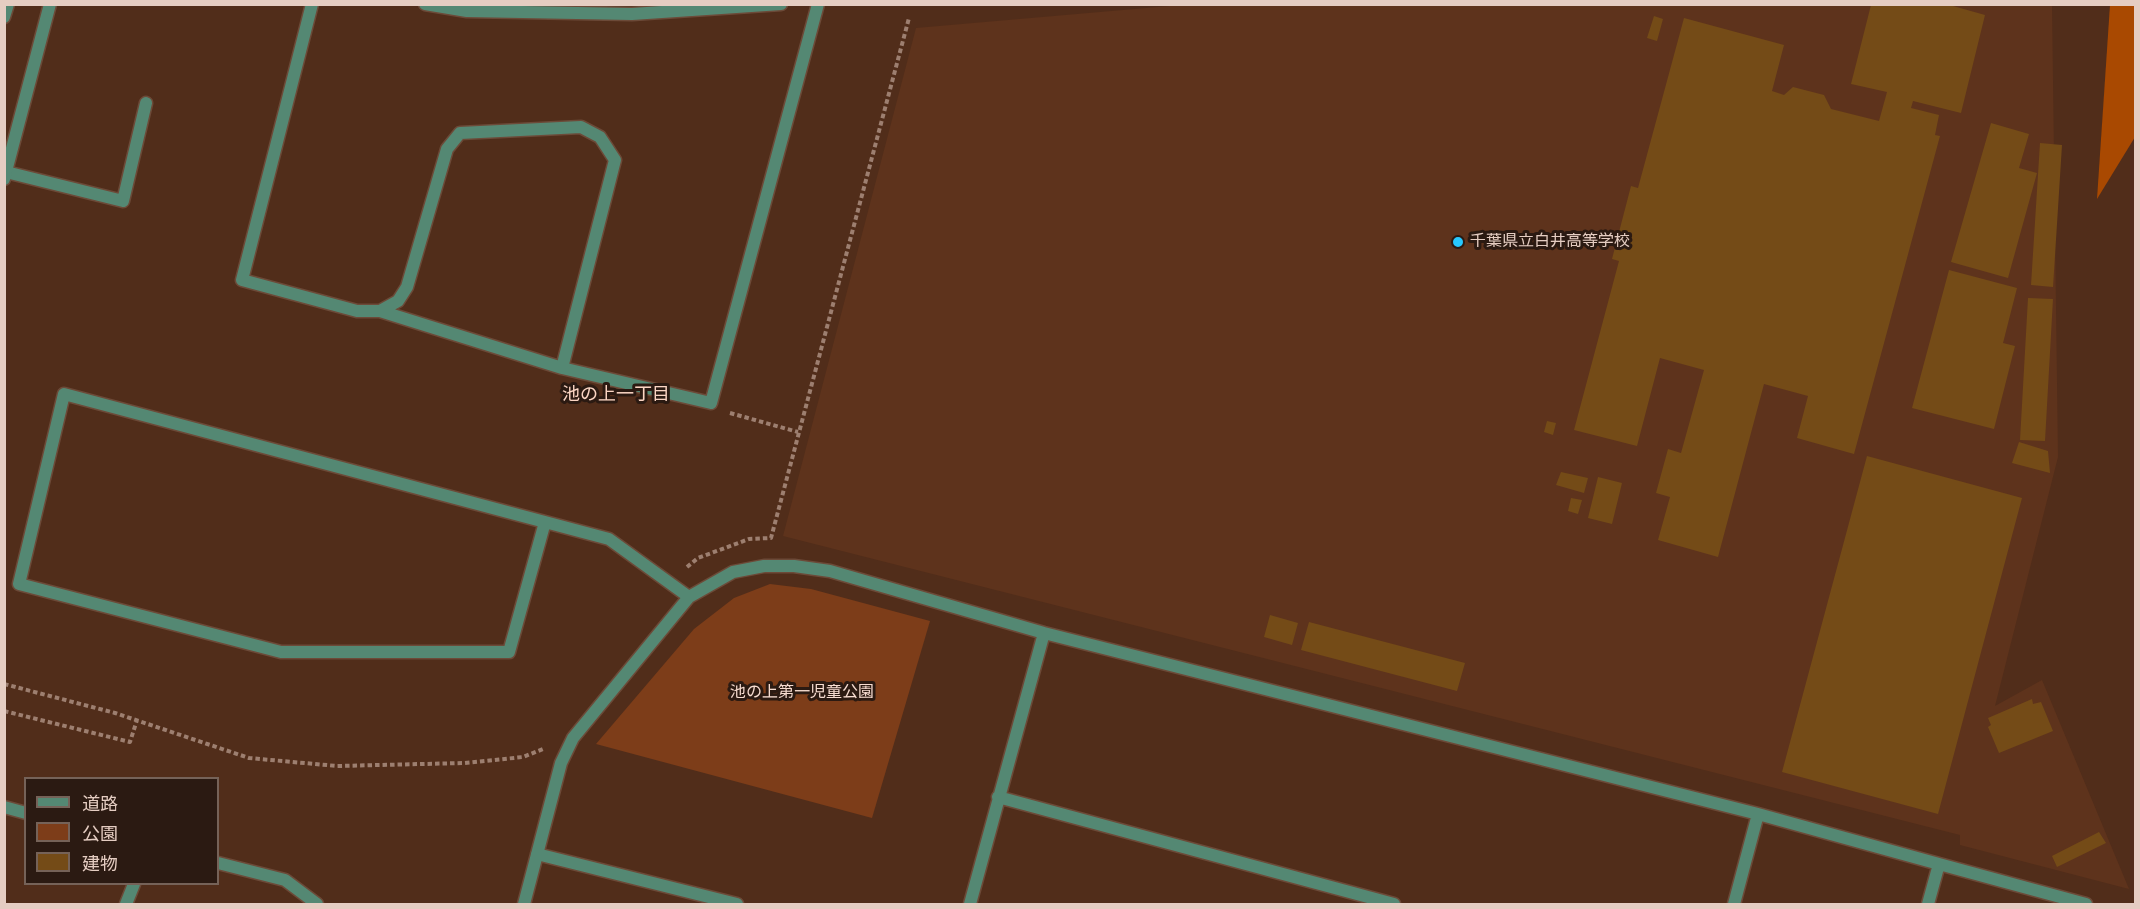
<!DOCTYPE html>
<html>
<head>
<meta charset="utf-8">
<style>
	body { margin:0 }
	#map { position:relative; width:2140px; height:909px; overflow:hidden; background:#512d1a; font-family:"DejaVu Sans","Noto Sans JP",sans-serif }
	canvas { display:block }
	.frame { position:absolute; inset:0; border:6px solid #e5cdc2; pointer-events:none }
	.legend { position:absolute; left:24px; top:777px; width:195px; height:108px; box-sizing:border-box; background:#2b1a12; border:2px solid #756258; margin:0; padding:8px 10px; list-style:none; font-size:18px; color:#e5cdc2 }
	.legend li { display:flex; align-items:center; gap:12px; height:30px }
	.legend b { width:30px; border:2px solid #756258 }
</style>
</head>
<body>
<div id="map">
<canvas width="2140" height="909"></canvas>
<div class="frame"></div>
<ul class="legend">
<li><b style="height:8px;background:#548873"></b>道路</li>
<li><b style="height:16px;background:#7d3d19"></b>公園</li>
<li><b style="height:16px;background:#744b17"></b>建物</li>
</ul>
</div>
<script>
const c = document.querySelector('canvas').getContext('2d');
c.lineJoin = 'round';
function fill(path, color) { c.fillStyle = color; c.fill(path, 'evenodd'); }
const toPath = rows => new Path2D(rows.map(r => 'M' + r).join(''));
function trace(path, color, width, dash) { c.strokeStyle = color; c.lineWidth = width; c.lineCap = dash ? 'butt' : 'round'; c.setLineDash(dash || []); c.stroke(path); }
function label(font, color, halo, rows, align = 'center') {
  c.font = font + ' "DejaVu Sans","Noto Sans JP",sans-serif'; c.lineWidth = 6; c.setLineDash([]); c.textBaseline = 'middle'; c.strokeStyle = halo; c.fillStyle = color; for (const [text, x, y, turn = 0] of rows) {
    c.save(); c.translate(x, y); c.rotate((+turn || 0) * Math.PI / 180); c.textAlign = isNaN(turn) ? turn : align; if (halo) c.strokeText(text, 0, 0); c.fillText(text, 0, 0); c.restore();
  }
}
fill(toPath([
	[1192,4,2052,5,2058,457,1995,706,2042,680,2129,889,1960,845,1960,835,783,536,916,28]
]), '#5e331c');
fill(toPath([
	[770,584,811,589,930,621,872,818,596,744,694,629,734,598]
]), '#7d3d19');
fill(toPath([
	[2110,5,2135,5,2135,137,2097,199]
]), '#a94901');
fill(toPath([
	[1871,5,1954,5,1953,6,1985,15,1961,113,1913,101,1911,108,1939,115,1935,135,1940,136,1854,454,1797,438,1808,396,1764,384,1718,557,1658,540,1670,497,1656,493,1668,449,1681,453,1704,370,1660,358,1637,446,1574,430,1619,261,1612,259,1631,186,1638,188,1684,18,1784,45,1772,91,1784,95,1793,87,1824,95,1831,109,1879,121,1887,92,1851,84],
	[1654,16,1663,19,1657,41,1647,38],
	[1991,123,2029,134,2019,168,2037,173,2008,278,1951,262],
	[2040,143,2062,145,2053,287,2031,285],
	[1949,270,2017,288,2003,343,2015,346,1994,429,1912,408],
	[2028,298,2053,299,2045,441,2020,440],
	[1547,421,1556,423,1553,435,1544,432],
	[2019,442,2048,451,2050,473,2012,463],
	[1867,456,2022,498,1938,814,1782,772],
	[1561,472,1588,478,1584,493,1556,485],
	[1598,477,1622,483,1612,524,1588,518],
	[1571,498,1582,500,1578,514,1568,511],
	[1270,615,1298,623,1292,645,1264,637],
	[1309,622,1465,663,1457,691,1301,650],
	[2032,699,2033,704,2041,702,2053,731,1999,753,1988,727,1991,725,1988,718],
	[2099,832,2106,843,2057,867,2052,856]
]), '#744b17');
const minor = toPath([
	[312,4,242,280,357,311,380,311,398,301,407,287,447,149,460,133,581,127,600,137,615,160,562,368],
	[6,172,123,201,146,103],
	[380,311,562,368,711,403,818,4],
	[545,522,509,652,281,652,19,584,64,394,545,522,609,539,689,597],
	[998,797,1394,904],
	[4,807,26,813],
	[537,854,737,904],
	[218,863,285,880,317,904],
	[1939,864,2086,904],
	[126,904,134,884],
	[524,904,561,763,573,738,689,597,733,572,764,566,794,566,830,571,1044,633,1758,814,1939,864,1928,904],
	[970,904,1044,633],
	[1734,904,1758,814]
]);
const tertiary = toPath([
	[425,4,467,11,632,14,781,4],
	[4,17,8,4],
	[4,179,50,4]
]);
trace(minor, '#6c4a38', 15);
trace(tertiary, '#6c4a38', 15);
trace(toPath([
	[730,413,798,432],
	[687,567,698,558,749,539,771,538,909,18],
	[4,684,115,713,249,758,337,766,465,763,523,757,543,749],
	[4,711,130,742,137,720]
]), '#9d7f70', 4, [4.5, 3]);
trace(minor, '#548873', 12);
trace(tertiary, '#548873', 12);
for (const [x, y, r, color] of [
	[1458,242,6,"#27c8fe"]
]) { const dot = new Path2D(); dot.arc(x, y, r, 0, 2 * Math.PI); c.fillStyle = color; c.fill(dot); trace(dot, '#2b1a12', 2); }
label('16px', '#e5cdc2', '#2b1a12', [
	["千葉県立白井高等学校",1470,242]
], 'left');
label('16px', '#f7dcd0', '#2b1a12', [
	["池の上第一児童公園",802,693]
]);
label('18px', '#fbd5c3', '#2b1a12', [
	["池の上一丁目",616,395]
]);
</script>
</body>
</html>
